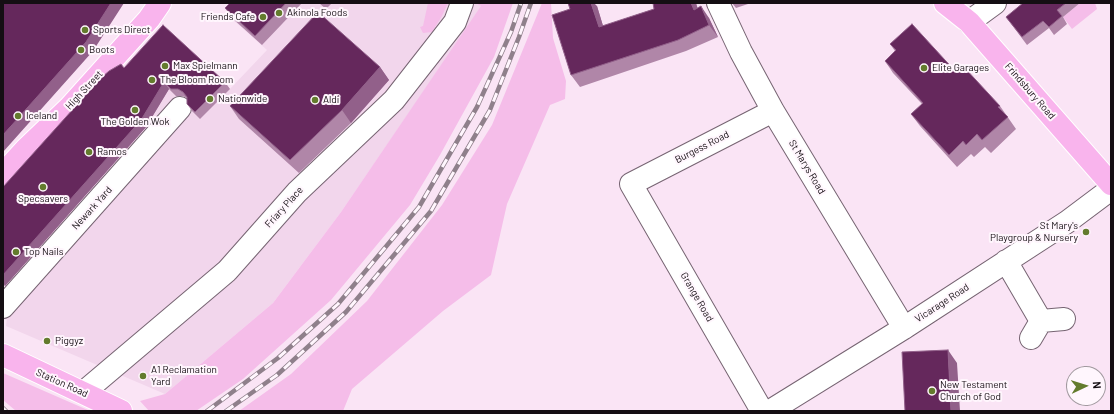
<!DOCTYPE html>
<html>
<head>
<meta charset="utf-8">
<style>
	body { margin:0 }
	#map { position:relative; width:1114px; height:414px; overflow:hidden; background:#fae4f5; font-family:Barlow,sans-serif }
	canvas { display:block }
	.frame { position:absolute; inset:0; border:4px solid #150e13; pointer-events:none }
	.north { position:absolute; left:1066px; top:366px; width:40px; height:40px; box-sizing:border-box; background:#fff6fd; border:1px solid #a1999f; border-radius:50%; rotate:86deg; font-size:11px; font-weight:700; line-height:16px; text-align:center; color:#150e13 }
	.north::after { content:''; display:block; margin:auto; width:14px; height:18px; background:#637b2d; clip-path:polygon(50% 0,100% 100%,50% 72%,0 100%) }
</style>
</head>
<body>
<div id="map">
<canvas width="1114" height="414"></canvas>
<div class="frame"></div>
<div class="north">N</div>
</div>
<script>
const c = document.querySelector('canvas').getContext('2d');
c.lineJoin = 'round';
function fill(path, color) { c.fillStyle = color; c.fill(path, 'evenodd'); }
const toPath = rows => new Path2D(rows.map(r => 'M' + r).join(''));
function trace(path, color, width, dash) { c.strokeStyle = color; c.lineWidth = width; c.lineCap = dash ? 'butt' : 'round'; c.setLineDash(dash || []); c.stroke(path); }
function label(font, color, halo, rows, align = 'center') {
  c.font = font + ' Barlow,sans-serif'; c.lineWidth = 4; c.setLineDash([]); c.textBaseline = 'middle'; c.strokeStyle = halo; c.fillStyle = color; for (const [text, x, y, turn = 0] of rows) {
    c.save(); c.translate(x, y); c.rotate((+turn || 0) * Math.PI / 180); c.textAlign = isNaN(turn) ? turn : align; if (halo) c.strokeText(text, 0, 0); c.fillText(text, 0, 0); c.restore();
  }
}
fill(toPath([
	[245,3,474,3,482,6,341,212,273,303,165,394,6,326,8,308,7,287,3,284,3,200,168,32,230,89,267,50,231,18]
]), '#f2d6ec');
fill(toPath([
	[428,3,448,3,442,16,432,32,423,33,420,27,423,26],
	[475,3,513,3,494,57,440,155,410,205,331,300,243,379,196,411,149,411,140,401,165,394,273,303,341,212,481,6],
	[542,3,551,3,553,38,566,81,565,99,550,105,507,204,491,275,443,311,352,389,343,411,239,411,291,374,367,301,442,205,492,125],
	[1080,3,1095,3,1097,9,1072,29,1063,17],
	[3,373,90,411,16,411,3,400]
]), '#f5bde9');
const minor = toPath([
	[718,3,741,52,773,111,904,328],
	[969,22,995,3],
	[1006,261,1041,321],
	[3,307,180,108],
	[1031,338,1041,321,1064,319],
	[84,392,227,271,297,192,394,100,455,22,462,3],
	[762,411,631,184,773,111],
	[770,411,904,328,1067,222,1111,189]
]);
const major = toPath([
	[945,3,969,22,1111,184],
	[3,174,26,149,69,108,149,19,160,3],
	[3,355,121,411]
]);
trace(minor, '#766472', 24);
trace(major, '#fff', 24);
trace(minor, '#fff', 22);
trace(major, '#f9b4ed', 22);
const rail = toPath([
	[3,408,6,411],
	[207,411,278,358,338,304,419,207,477,107,511,32,521,3],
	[226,411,277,375,346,312,431,211,490,110,519,37,531,3]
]);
trace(rail, '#8f808b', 4.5);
trace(rail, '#fff6fd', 3, [9]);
fill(toPath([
	[230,3,302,3,262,45,232,18,225,8],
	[319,3,332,3,326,9],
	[696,3,697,8,709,18,718,37,686,51,580,87,571,75,597,6,603,26,654,9],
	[732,3,751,3,736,8],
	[1023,3,1080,3,1063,17,1067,24,1054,35,1049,28,1027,45,1006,17],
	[890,44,956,72,1000,106,1016,129,991,153,985,147,974,157,971,154,957,167,920,126,911,114,922,104,893,73,885,61,895,51],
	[380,67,389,80,351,123,299,173,239,119,230,106],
	[124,68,225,82,230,89,200,119,192,111,187,104,187,98,183,96,176,96,169,89,146,127,5,286,3,284,3,187]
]), '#b086a8');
fill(toPath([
	[111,3,124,3,93,51,3,152,3,135],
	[591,3,594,3,597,6,607,39,599,27],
	[691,3,696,3,702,22,694,10],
	[701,6,709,18,718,37,709,25],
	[380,67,389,80,351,123,342,110],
	[164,82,169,89,146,127,5,286,3,282,3,275],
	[948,350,957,363,960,411,951,411]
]), '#92608a');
const building = toPath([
	[3,3,111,3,86,42,3,135,3,3],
	[230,3,286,3,255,36,225,8,230,3],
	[568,3,591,3,599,27,654,9,653,3,691,3,694,10,701,6,709,25,678,40,571,75,552,15,570,9,568,3],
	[1023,3,1066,3,1057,10,1062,16,1049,27,1043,21,1022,37,1006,17,1023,3],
	[318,12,380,67,342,110,290,160,230,106,318,12],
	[912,24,956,72,963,66,1000,106,998,107,1008,117,982,140,977,134,966,145,963,141,949,155,911,114,923,103,885,61,896,50,890,44,912,24],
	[163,25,225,82,195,112,187,104,187,97,183,92,178,89,171,89,164,82,141,120,3,275,3,187,101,78,109,71,121,64,124,68,163,25],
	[948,350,951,411,905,411,902,352,948,350]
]);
fill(building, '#65285c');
trace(building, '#92608a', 1);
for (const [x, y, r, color] of [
	[279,13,4,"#637b2d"],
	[263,17,4,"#637b2d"],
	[85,30,4,"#637b2d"],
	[81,50,4,"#637b2d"],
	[165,66,4,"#637b2d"],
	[924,68,4,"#637b2d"],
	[152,80,4,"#637b2d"],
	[210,99,4,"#637b2d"],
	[315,100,4,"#637b2d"],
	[135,110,4,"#637b2d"],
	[18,116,4,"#637b2d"],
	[89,152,4,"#637b2d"],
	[43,187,4,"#637b2d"],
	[1086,232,4,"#637b2d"],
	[16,252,4,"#637b2d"],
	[47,341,4,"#637b2d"],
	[143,376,4,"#637b2d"],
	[932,391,4,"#637b2d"]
]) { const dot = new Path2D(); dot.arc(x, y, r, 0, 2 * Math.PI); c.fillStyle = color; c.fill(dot); trace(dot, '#fff6fd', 1.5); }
label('10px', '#150e13', '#fff6fd', [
	["Akinola Foods",287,13],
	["Friends Cafe",255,17,"right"],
	["Sports Direct",93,30],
	["Boots",89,50],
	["Max Spielmann",173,66],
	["Elite Garages",932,68],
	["The Bloom Room",160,80],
	["Nationwide",218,99],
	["Aldi",323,100],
	["Iceland",26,116],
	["The Golden Wok",135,122,"center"],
	["Ramos",97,152],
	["Specsavers",43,199,"center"],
	["St Mary's",1078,226,"right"],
	["Playgroup & Nursery",1078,238,"right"],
	["Top Nails",24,252],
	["Piggyz",55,341],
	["A1 Reclamation",151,370],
	["Yard",151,382],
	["New Testament",940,385],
	["Church of God",940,397]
], 'left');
label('10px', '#150e13', '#fff6fd', [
	["High Street",84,90,-47],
	["Frindsbury Road",1030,91,49],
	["Burgess Road",702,147,-27],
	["St Marys Road",807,167,59],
	["Friary Place",284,207,-48],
	["Newark Yard",92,208,-48],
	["Grange Road",697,297,60],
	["Vicarage Road",942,303,-33],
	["Station Road",62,383,24]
]);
</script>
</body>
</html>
